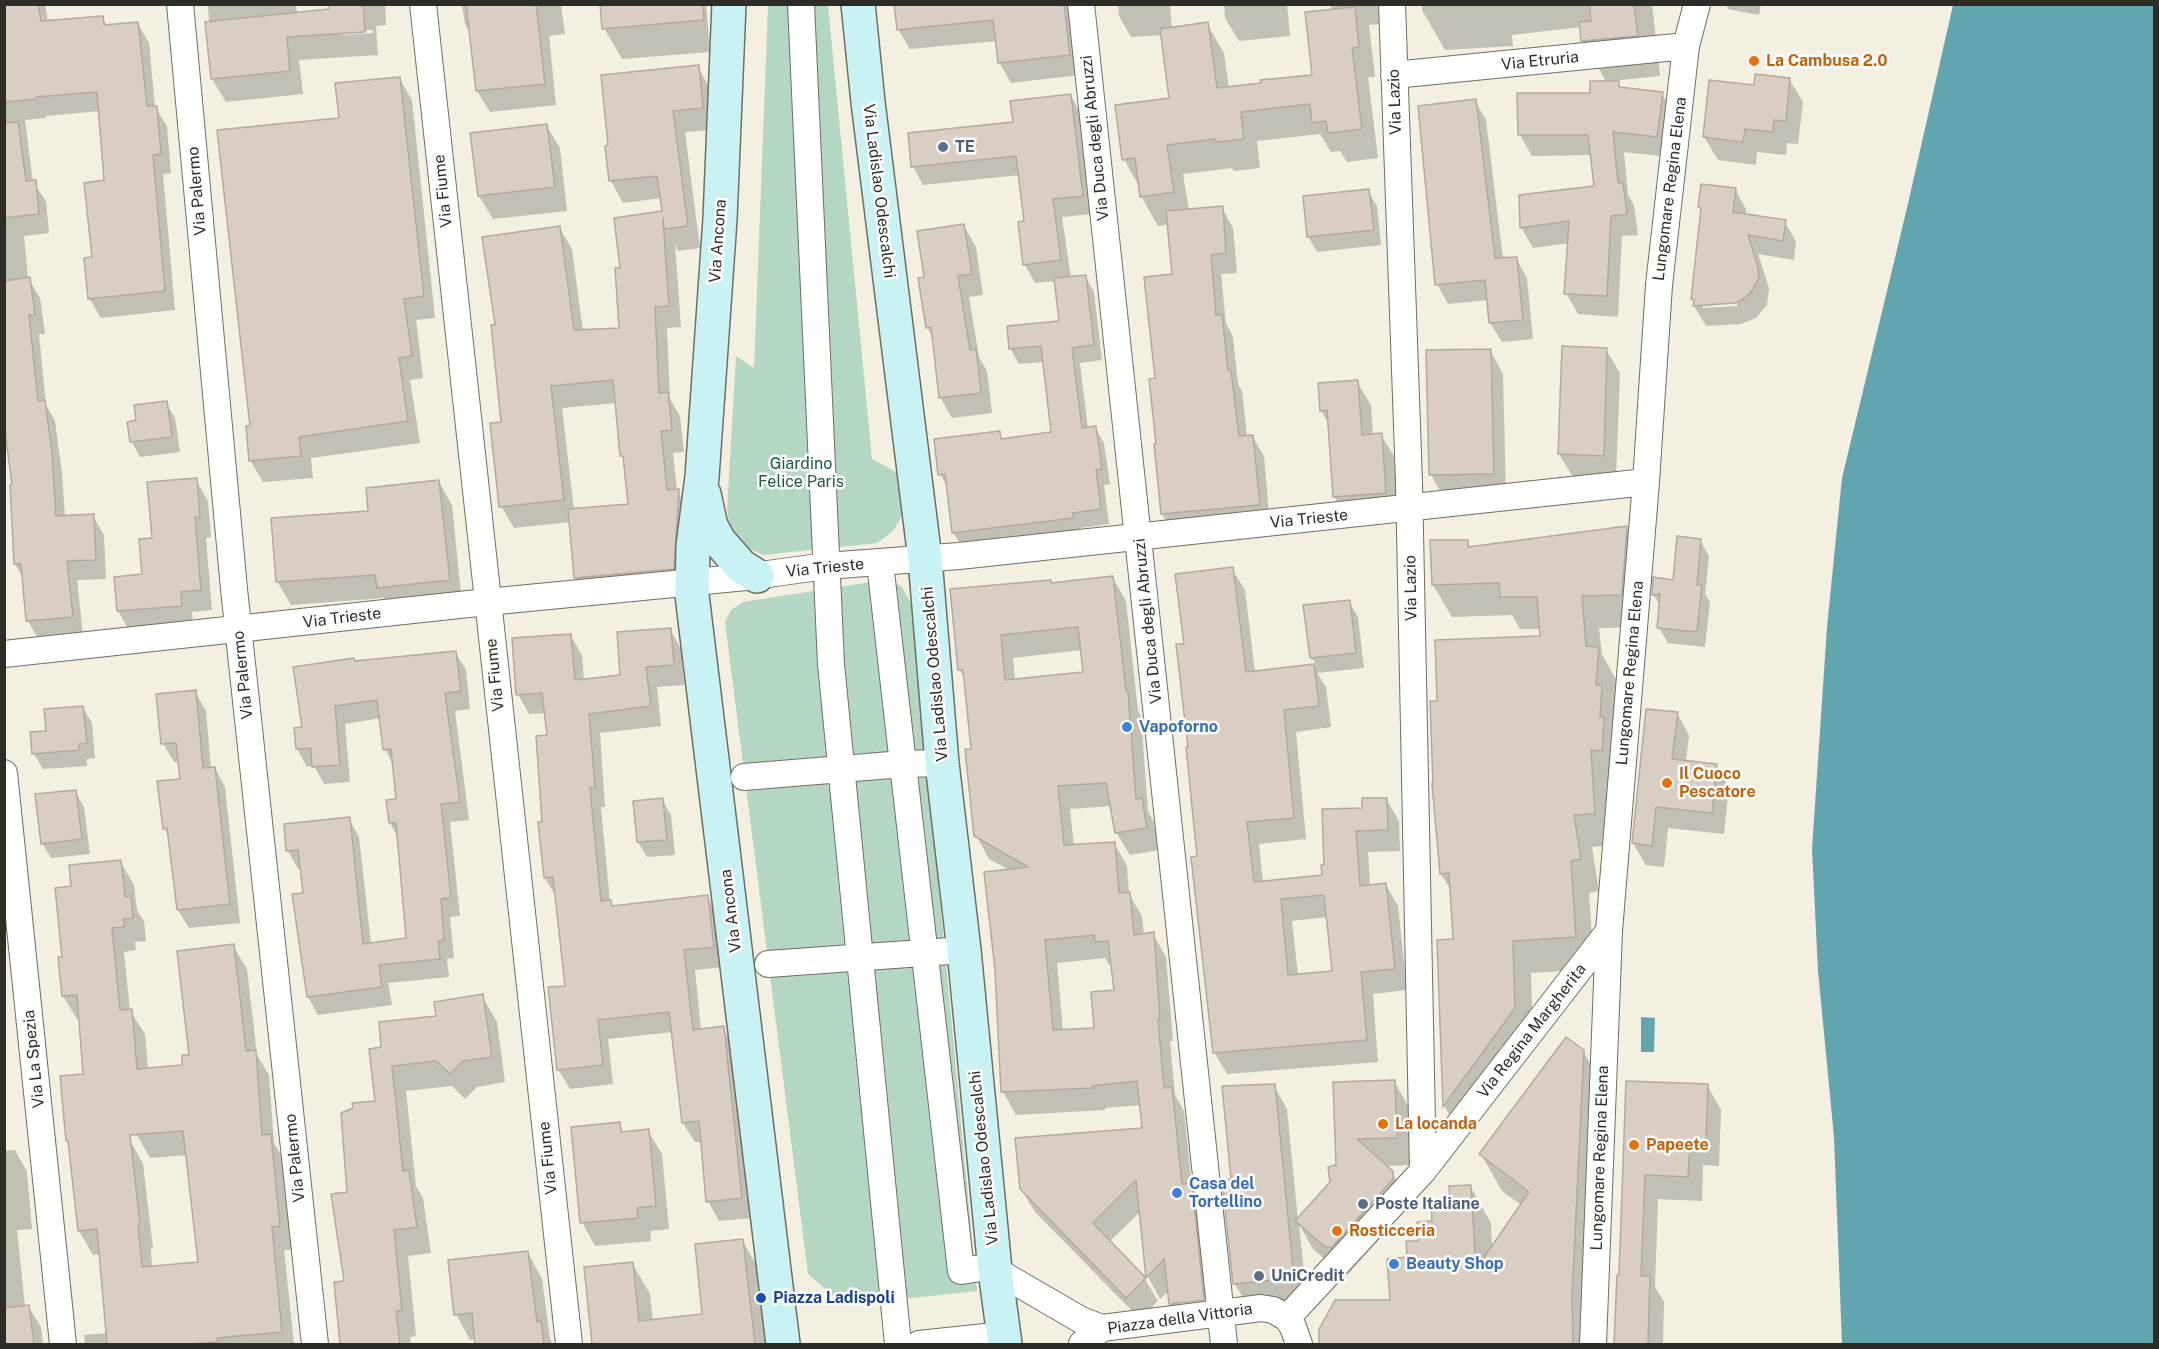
<!DOCTYPE html>
<html>
<head>
<meta charset="utf-8">
<style>
	body { margin:0 }
	#map { position:relative; width:2159px; height:1349px; overflow:hidden; background:#f3efe1; font-family:"Public Sans",sans-serif }
	canvas { display:block }
	.frame { position:absolute; inset:0; border:6px solid #2d2c27; pointer-events:none }
</style>
</head>
<body>
<div id="map">
<canvas width="2159" height="1349"></canvas>
<div class="frame"></div>
</div>
<script>
const c = document.querySelector('canvas').getContext('2d');
c.lineJoin = 'round';
function fill(path, color) { c.fillStyle = color; c.fill(path, 'evenodd'); }
const toPath = rows => new Path2D(rows.map(r => 'M' + r).join(''));
function trace(path, color, width, dash) { c.strokeStyle = color; c.lineWidth = width; c.lineCap = dash ? 'butt' : 'round'; c.setLineDash(dash || []); c.stroke(path); }
function label(font, color, halo, rows, align = 'center') {
  c.font = font + ' "Public Sans",sans-serif'; c.lineWidth = 5; c.setLineDash([]); c.textBaseline = 'middle'; c.strokeStyle = halo; c.fillStyle = color; for (const [text, x, y, turn = 0] of rows) {
    c.save(); c.translate(x, y); c.rotate((+turn || 0) * Math.PI / 180); c.textAlign = isNaN(turn) ? turn : align; if (halo) c.strokeText(text, 0, 0); c.fillText(text, 0, 0); c.restore();
  }
}
fill(toPath([
	[768,5,828,5,872,459,896,472,902,516,893,531,877,543,763,555,745,547,731,530,727,510,736,356,754,368],
	[890,579,902,587,912,605,977,1291,844,1305,808,1274,725,622,731,610,743,602]
]), '#b4d7c4');
fill(toPath([
	[1953,5,2154,5,2154,1344,1842,1344,1834,1137,1818,971,1812,849,1827,627,1842,478,1907,208],
	[1641,1017,1655,1018,1654,1052,1641,1052]
]), '#61a5ae');
fill(toPath([
	[4,4,45,4,48,22,102,17,108,27,138,24,149,43,155,107,167,126,171,173,163,174,175,310,101,318,89,298,106,182,100,111,46,116,46,118,25,120,33,182,46,201,49,233,24,236,28,278,40,298,45,334,39,334,46,405,55,421,62,473,65,517,93,516,104,535,106,579,77,580,83,635,39,640,28,621,23,578,15,564,14,486,4,319],
	[208,4,296,4,297,13,331,10,330,4,385,4,386,25,376,26,378,55,299,60,303,94,226,102,212,79],
	[373,30,373,33,342,35,342,32],
	[462,4,561,4,565,34,549,36,556,105,490,112,477,91,471,35,465,24],
	[602,4,706,4,710,52,622,59,604,28],
	[895,4,1066,4,1074,18,1080,75,1011,83,999,62,997,41,910,49,898,29],
	[1118,4,1170,4,1172,29,1207,24,1224,53,1229,88,1314,76,1331,11,1331,4,1391,4,1393,23,1369,25,1375,77,1368,77,1378,158,1347,162,1340,151,1331,152,1320,134,1257,141,1260,168,1234,171,1232,168,1183,174,1189,211,1222,208,1233,228,1237,273,1221,274,1226,324,1233,336,1238,384,1242,391,1247,437,1252,436,1264,456,1270,525,1174,534,1162,514,1157,380,1174,276,1169,224,1158,226,1141,196,1140,188,1124,159,1171,99,1163,35,1131,37,1119,16],
	[1224,4,1287,4,1290,36,1239,41,1225,18],
	[1422,4,1652,4,1660,76,1611,81,1611,83,1618,83,1621,89,1662,94,1674,115,1669,157,1624,152,1628,195,1634,205,1638,235,1622,236,1618,317,1578,314,1566,293,1569,243,1533,248,1521,227,1595,187,1592,155,1532,156,1520,135,1592,94,1607,83,1583,41,1581,27,1512,35,1513,46,1445,50,1422,10],
	[1726,4,1761,4,1759,15,1728,9],
	[698,67,710,89,714,130,685,132,700,248,678,251,675,244,681,327,667,328,670,399,680,416,684,452,673,453,677,491,691,513,686,591,589,600,576,578,570,522,514,528,501,506,502,423,497,326,559,227,572,249,583,332,621,330,622,269,664,213,662,198,623,203,611,181],
	[617,403,622,456,626,462,630,505,574,510,562,408],
	[399,78,412,100,435,318,416,320,423,378,410,380,420,443,311,458,313,478,263,482,250,460,252,427],
	[1789,79,1803,102,1798,144,1787,143,1786,155,1757,152,1756,165,1718,160,1704,137,1755,87],
	[1071,96,1081,114,1092,214,1062,217,1071,278,1085,276,1094,292,1102,360,1080,363,1088,429,1095,428,1104,443,1110,484,1104,485,1109,524,1080,528,1081,533,962,547,953,532,948,488,940,474,999,433,1003,440,1053,434,1044,362,1019,364,1010,348,1060,323,1056,281,1035,283,1025,265,1019,223,1025,222,1020,175,923,185,913,166,1014,123],
	[1475,101,1486,120,1503,259,1516,258,1527,278,1533,339,1502,342,1490,323,1488,300,1448,304,1437,284],
	[546,125,560,148,567,211,493,219,479,196],
	[1735,189,1746,209,1746,215,1785,222,1796,242,1794,260,1758,254,1769,288,1767,305,1756,318,1741,324,1706,326,1694,306,1693,299,1702,212,1700,207],
	[1737,303,1737,306,1703,308,1703,304],
	[1368,191,1377,206,1381,245,1317,252,1308,236],
	[964,226,976,247,983,295,969,297,979,357,987,371,992,413,952,418,940,397,933,338,927,327,925,278],
	[1490,350,1503,374,1506,497,1444,498,1431,475],
	[1606,350,1620,373,1616,478,1573,477,1559,454],
	[1357,382,1371,405,1373,435,1381,435,1395,458,1399,516,1348,520,1334,496,1329,424,1321,411],
	[166,403,175,418,180,452,140,457,131,441,138,422],
	[196,480,208,501,211,537,206,538,212,610,192,612,193,626,130,632,118,611,143,576,153,540],
	[439,482,452,505,462,604,392,611,384,598,291,605,277,581,370,512],
	[1626,528,1645,560,1639,627,1599,628,1602,655,1617,681,1615,710,1620,782,1608,782,1613,845,1592,847,1599,891,1589,893,1594,969,1531,973,1533,1041,1463,1138,1445,1107,1439,941,1454,941,1452,892,1441,874,1439,703,1542,638,1541,629,1520,629,1512,615,1452,617,1433,585,1432,542,1467,541,1471,548],
	[1700,540,1709,556,1705,594,1710,602,1705,647,1668,643,1659,628,1661,607,1653,594,1674,581],
	[1232,569,1245,590,1255,672,1316,665,1311,657,1349,602,1358,617,1364,668,1317,673,1326,687,1331,727,1296,732,1306,839,1259,844,1263,882,1324,876,1364,809,1386,799,1399,821,1400,851,1368,852,1370,886,1386,885,1398,906,1407,990,1373,994,1378,1062,1227,1074,1214,1052,1190,748,1185,645],
	[1328,917,1333,972,1298,975,1292,921],
	[1113,578,1126,601,1138,711,1141,716,1148,811,1154,823,1159,850,1130,855,1116,832,1112,806,1070,809,1074,846,1114,843,1127,866,1129,894,1142,916,1144,935,1153,934,1166,957,1173,1041,1170,1041,1175,1095,1184,1111,1192,1187,1204,1207,1216,1323,1184,1327,1170,1304,1169,1291,1160,1299,1148,1277,1141,1211,1109,1242,1145,1279,1158,1301,1140,1319,1035,1212,1021,1189,1144,1129,1141,1105,1105,1108,1105,1110,1016,1115,1003,1092,995,970,1010,870,989,859,976,835,973,750,966,681,960,670,1050,582,1052,584],
	[1082,650,1085,674,1015,681,1013,658],
	[1105,958,1109,965,1112,964,1115,992,1096,1029,1063,1031,1057,963],
	[1211,1298,1212,1301,1179,1305,1179,1302],
	[670,629,681,649,684,685,657,687,661,726,600,733,605,807,601,807,610,902,614,907,707,897,719,917,724,967,695,970,701,1030,723,1028,735,1048,752,1218,719,1221,708,1201,702,1142,695,1142,683,1123,673,1032,608,1039,613,1084,570,1089,558,1069,567,987,556,897,545,878,544,823,549,737,546,713,529,714,518,694,570,635,582,655,584,681,622,676],
	[455,652,466,670,470,709,455,711,469,820,450,822,460,916,450,917,454,958,447,959,449,977,388,983,392,1005,318,1015,308,997,301,869,298,869,288,851,285,826,349,819,359,837,371,944,407,939,399,839,390,823,388,801,398,801,394,766,385,749,381,718,345,724,350,782,324,784,314,766,307,767,297,749,295,729,304,728,355,663],
	[195,692,206,711,211,769,215,768,225,787,240,923,189,928,178,910,170,838,164,828,181,780,179,762,174,762,163,743],
	[83,708,92,723,95,758,87,759,87,766,43,769,34,754,32,734,47,732],
	[1677,713,1689,735,1686,762,1716,765,1729,787,1724,834,1668,828,1664,867,1646,865,1633,843],
	[75,791,84,807,90,854,51,858,42,843],
	[662,800,671,815,675,855,647,857,638,842],
	[120,861,134,885,137,910,144,921,146,941,135,942,136,950,124,952,130,1011,145,1034,148,1069,184,1066,191,1056,233,946,247,969,257,1055,269,1075,274,1143,284,1160,293,1250,284,1250,294,1344,85,1344,84,1335,108,1333,101,1254,93,1255,79,1231,130,1140,143,1164,153,1248,151,1248,152,1268,200,1263,188,1155,150,1158,137,1135,136,1127,84,1075,81,1019,77,1019,63,996,64,958,73,888],
	[482,996,497,1022,505,1082,477,1087,465,1099,452,1086,406,1091,416,1186,423,1198,431,1253,408,1256,416,1336,410,1337,411,1344,342,1344,336,1283,346,1282,349,1193,376,1102,383,1049,438,1017],
	[1583,1051,1604,1088,1593,1344,1320,1344,1320,1329,1391,1301,1409,1259,1419,1242,1452,1203,1470,1186,1491,1223,1492,1247,1521,1205,1502,1191,1481,1154],
	[1394,1081,1410,1109,1412,1165,1384,1166,1392,1172,1408,1200,1408,1207,1348,1274,1342,1274,1313,1249,1299,1224,1307,1301,1248,1306,1234,1283,1233,1180,1274,1086,1287,1109,1298,1220,1331,1182,1338,1167],
	[1628,1082,1707,1085,1721,1110,1719,1166,1703,1165,1702,1201,1658,1199,1655,1287,1664,1302,1663,1344,1615,1344,1618,1277,1620,1277],
	[619,1124,624,1133,648,1131,662,1154,669,1229,650,1231,651,1241,595,1246,582,1222],
	[15,1150,27,1172,32,1229,17,1230,25,1307,28,1306,41,1327,43,1344,4,1344,4,1151],
	[742,1240,760,1271,768,1344,593,1344,585,1268,632,1263,650,1294,653,1321,704,1315],
	[528,1253,542,1279,550,1339,553,1344,477,1344,476,1339,470,1340,456,1314]
]), '#0003');
const building = toPath([
	[4,4,38,4,41,21,103,16,104,25,138,22,147,106,157,106,161,154,153,155,165,291,88,299,84,258,92,257,84,183,104,180,97,92,36,97,36,99,4,102,4,4],
	[329,4,363,4,365,32,287,37,290,71,211,79,205,22,329,9,329,4],
	[466,4,536,4,545,84,476,91,466,4],
	[600,4,703,4,704,20,602,29,600,4],
	[894,4,1064,4,1070,55,998,63,993,20,897,30,894,4],
	[1589,4,1634,4,1638,36,1581,41,1579,22,1591,21,1589,4],
	[1355,7,1359,47,1352,48,1362,129,1328,133,1326,121,1312,123,1310,104,1241,112,1244,139,1216,142,1215,139,1167,145,1174,192,1140,197,1135,158,1122,160,1115,105,1169,98,1160,29,1208,22,1217,88,1261,83,1260,80,1312,75,1305,12,1355,7],
	[699,65,703,108,673,111,688,226,664,229,663,218,669,306,655,307,659,393,668,392,672,430,661,431,667,490,679,489,674,569,574,578,568,509,628,504,623,456,620,456,613,380,551,386,564,500,499,507,490,423,501,422,491,325,495,325,482,237,560,226,574,330,619,328,615,268,620,268,614,218,662,211,657,176,609,181,605,146,608,145,601,75,699,65],
	[1755,74,1790,78,1786,121,1774,120,1773,132,1745,129,1743,142,1703,137,1709,80,1754,85,1755,74],
	[400,77,424,296,404,299,412,356,399,358,408,421,299,437,301,456,249,461,246,426,250,426,217,130,339,118,335,83,400,77],
	[1590,81,1619,81,1619,87,1663,92,1657,137,1613,132,1618,183,1623,183,1627,214,1611,216,1607,296,1564,294,1569,221,1520,228,1519,195,1594,186,1588,135,1518,135,1517,93,1590,93,1590,81],
	[1071,94,1083,196,1053,199,1061,260,1023,265,1018,222,1024,221,1016,156,911,167,908,133,1013,122,1010,101,1071,94],
	[1476,99,1495,258,1517,257,1523,320,1489,323,1485,280,1435,285,1418,106,1476,99],
	[18,122,26,181,36,180,39,214,4,218,4,123,18,122],
	[547,124,555,187,478,196,470,133,547,124],
	[1701,184,1736,188,1733,212,1786,220,1783,241,1748,235,1758,267,1759,277,1751,292,1745,298,1735,303,1693,306,1694,300,1691,299,1701,208,1698,207,1701,184],
	[1369,189,1374,230,1307,237,1303,196,1369,189],
	[1223,206,1226,253,1211,255,1216,315,1222,315,1228,370,1231,370,1239,436,1253,435,1260,505,1161,514,1154,444,1156,444,1149,379,1155,378,1144,277,1172,274,1166,211,1223,206],
	[964,224,972,274,958,276,970,350,976,349,981,393,939,398,931,327,926,328,918,278,924,277,917,231,964,224],
	[1086,275,1094,345,1072,348,1082,428,1096,426,1102,469,1096,470,1101,509,1073,513,1073,518,952,533,945,474,938,475,934,439,1000,431,1001,439,1051,432,1041,346,1009,349,1007,326,1059,321,1054,278,1086,275],
	[30,277,35,315,29,315,38,401,45,400,52,453,56,516,94,514,96,560,67,561,73,617,26,621,21,564,14,564,10,485,12,485,4,424,4,281,30,277],
	[1562,346,1607,348,1604,456,1558,454,1562,346],
	[1491,349,1494,474,1429,475,1426,350,1491,349],
	[1358,380,1362,435,1382,433,1386,493,1333,497,1327,410,1320,411,1318,383,1358,380],
	[167,401,172,437,130,442,127,422,136,420,134,405,167,401],
	[197,478,200,517,195,517,201,590,181,592,182,606,117,611,114,577,142,574,139,539,152,538,147,482,197,478],
	[439,480,450,580,377,588,375,575,276,582,271,518,368,511,366,488,439,480],
	[1627,526,1622,595,1582,596,1586,646,1599,647,1596,685,1602,685,1600,717,1604,717,1602,751,1591,750,1595,814,1574,815,1581,859,1571,861,1576,937,1513,941,1515,1008,1443,1107,1437,940,1453,939,1449,873,1440,874,1432,784,1433,784,1430,701,1437,701,1435,640,1540,636,1537,597,1500,597,1499,583,1432,585,1430,540,1468,540,1468,547,1627,526],
	[1677,536,1701,539,1697,585,1702,585,1697,632,1657,628,1660,594,1652,595,1653,577,1673,580,1677,536],
	[1233,567,1246,672,1314,664,1319,706,1284,710,1294,818,1247,822,1254,882,1322,875,1321,865,1324,865,1322,809,1362,808,1362,798,1387,798,1388,830,1356,831,1360,886,1386,883,1395,969,1361,972,1367,1040,1213,1053,1191,857,1197,856,1186,747,1188,747,1176,644,1184,644,1175,574,1233,567],
	[1324,895,1332,971,1288,975,1281,899,1324,895],
	[1113,576,1126,691,1128,691,1136,799,1142,798,1147,828,1115,833,1106,783,1058,786,1064,845,1115,842,1119,893,1130,892,1134,935,1154,932,1160,1019,1158,1019,1164,1088,1172,1087,1182,1184,1192,1183,1204,1300,1169,1304,1164,1259,1146,1278,1136,1180,1093,1223,1146,1278,1126,1298,1020,1189,1015,1138,1142,1128,1137,1081,1092,1086,1093,1088,1001,1092,995,970,984,872,1028,867,974,836,965,749,971,749,963,670,958,670,950,589,1051,580,1051,583,1113,576],
	[1078,627,1083,672,1005,680,1001,635,1078,627],
	[1094,935,1095,942,1108,941,1114,990,1091,992,1094,1028,1053,1030,1045,940,1094,935],
	[1350,600,1356,653,1310,658,1303,605,1350,600],
	[671,628,674,665,646,667,651,706,589,714,595,787,590,788,601,901,611,900,612,906,708,895,714,947,684,950,693,1030,724,1026,742,1198,706,1202,699,1121,682,1123,669,1012,598,1020,603,1065,557,1070,548,987,565,986,553,877,544,878,538,822,542,822,536,736,547,735,542,693,516,695,512,638,571,634,575,680,620,675,617,632,671,628],
	[456,651,461,691,445,693,460,802,441,804,451,898,441,899,444,940,438,941,440,959,379,965,382,987,307,997,292,894,303,893,298,850,286,851,284,824,350,817,363,944,406,938,396,823,389,823,386,800,396,799,391,749,383,750,377,700,335,706,340,765,312,767,311,748,296,749,294,728,302,727,293,667,354,658,355,661,456,651],
	[196,690,203,768,215,767,230,904,177,910,167,828,163,829,157,781,180,779,176,743,161,744,156,694,196,690],
	[83,706,87,743,79,744,79,750,32,754,30,732,46,731,44,709,83,706],
	[1646,709,1678,712,1672,759,1717,764,1712,813,1656,807,1652,846,1632,843,1646,709],
	[76,790,82,839,41,844,35,794,76,790],
	[663,798,667,840,637,842,633,801,663,798],
	[121,860,125,897,131,896,133,918,123,919,124,927,112,928,120,1010,132,1009,137,1069,182,1065,182,1055,189,1055,177,951,234,944,246,1051,256,1050,262,1135,271,1134,280,1226,272,1227,282,1332,217,1338,218,1342,189,1344,107,1344,97,1229,78,1231,68,1141,66,1141,60,1076,83,1074,77,995,62,996,58,957,62,957,55,888,71,886,69,865,121,860],
	[183,1131,198,1262,142,1267,138,1225,140,1225,130,1135,183,1131],
	[483,994,492,1057,463,1061,450,1074,436,1061,392,1066,403,1171,409,1170,417,1227,394,1230,402,1311,396,1311,400,1344,340,1344,334,1282,344,1281,331,1194,347,1192,341,1113,353,1108,352,1103,375,1101,369,1049,381,1047,379,1022,436,1016,434,1002,483,994],
	[1566,1037,1584,1050,1572,1297,1573,1344,1319,1344,1319,1329,1335,1300,1390,1300,1387,1259,1407,1257,1406,1241,1418,1241,1417,1222,1432,1221,1431,1202,1450,1201,1449,1186,1471,1185,1476,1269,1529,1192,1479,1154,1566,1037],
	[1395,1080,1397,1138,1357,1139,1393,1171,1393,1179,1332,1247,1325,1247,1295,1221,1330,1182,1328,1167,1336,1165,1333,1082,1395,1080],
	[1626,1081,1708,1084,1706,1142,1690,1141,1688,1177,1645,1175,1641,1276,1650,1276,1648,1344,1614,1344,1617,1275,1619,1275,1626,1081],
	[1275,1084,1294,1278,1233,1284,1222,1180,1231,1179,1222,1086,1275,1084],
	[620,1122,621,1132,649,1129,656,1206,637,1208,638,1218,580,1223,571,1127,620,1122],
	[743,1239,755,1344,592,1344,584,1267,633,1262,639,1321,702,1314,695,1244,743,1239],
	[528,1251,537,1322,541,1321,544,1344,475,1344,472,1313,454,1315,448,1260,528,1251],
	[29,1305,34,1344,4,1344,4,1308,29,1305]
]);
fill(building, '#d8cec4');
trace(building, '#b3a99f', 1.5);
const street = toPath([
	[180,4,234,589,315,1344],
	[423,4,569,1344],
	[801,4,831,664,898,1344],
	[1081,4,1224,1344],
	[1392,4,1409,482,1423,1171],
	[1394,75,1686,46],
	[881,572,961,1271,995,1266],
	[4,654,487,602,746,577,826,566,959,556,1646,482],
	[4,773,63,1344],
	[744,777,903,764,942,763],
	[768,964,964,950],
	[995,1270,1081,1320,1102,1328],
	[1287,1318,1423,1171,1609,931],
	[919,1344,1004,1335],
	[1082,1344,1102,1328,1261,1308,1273,1310,1287,1318,1293,1327,1299,1344],
	[1593,1344,1609,931,1646,482,1659,285,1686,46,1697,4]
]);
const secondary = toPath([
	[729,4,720,219,702,477,693,546,692,595,783,1344],
	[858,4,868,102,925,559,942,763,964,950,995,1270,1005,1344],
	[704,494,711,526,719,541,741,566,757,576]
]);
trace(street, '#716d61', 28);
trace(secondary, '#716d61', 36);
trace(street, '#fff', 26);
trace(secondary, '#c9f2f4', 33);
for (const [x, y, r, color] of [
	[1754,61,6,"#e8710a"],
	[943,147,6,"#5c6f8a"],
	[1127,727,6,"#3f7fe0"],
	[1667,783,6,"#e8710a"],
	[1383,1124,6,"#e8710a"],
	[1634,1145,6,"#e8710a"],
	[1177,1193,6,"#3f7fe0"],
	[1363,1204,6,"#5c6f8a"],
	[1337,1231,6,"#e8710a"],
	[1394,1264,6,"#3f7fe0"],
	[1259,1276,6,"#5c6f8a"],
	[761,1298,6,"#1a4fb4"]
]) { const dot = new Path2D(); dot.arc(x, y, r, 0, 2 * Math.PI); c.fillStyle = color; c.fill(dot); trace(dot, '#fff', 2); }
label('16px', '#2d2c27', '#fff', [
	["Via Etruria",1540,61,-6],
	["Via Lazio",1395,102,-92],
	["Via Duca degli Abruzzi",1095,138,-96],
	["Lungomare Regina Elena",1670,189,-83],
	["Via Palermo",197,191,-95],
	["Via Fiume",443,191,-96],
	["Via Ladislao Odescalchi",879,191,83],
	["Via Ancona",718,241,-86],
	["Via Trieste",1309,519,-6],
	["Via Trieste",825,568,-6],
	["Via Lazio",1411,588,-91],
	["Via Trieste",342,618,-7],
	["Via Duca degli Abruzzi",1148,621,-96],
	["Lungomare Regina Elena",1630,673,-85],
	["Via Ladislao Odescalchi",935,674,-95],
	["Via Palermo",243,675,-96],
	["Via Fiume",495,675,-96],
	["Via Ancona",731,911,-97],
	["Via Regina Margherita",1532,1031,-52],
	["Via La Spezia",34,1059,-96],
	["Via Palermo",295,1158,-96],
	["Via Fiume",548,1158,-96],
	["Via Ladislao Odescalchi",984,1158,-96],
	["Lungomare Regina Elena",1600,1158,-88],
	["Piazza della Vittoria",1180,1319,-8]
]);
label('bold 16px', '#c56008', '#fff', [
	["La Cambusa 2.0",1766,61],
	["Il Cuoco",1679,774],
	["Pescatore",1679,792],
	["La locanda",1395,1124],
	["Papeete",1646,1145],
	["Rosticceria",1349,1231]
], 'left');
label('bold 16px', '#4e5e75', '#fff', [
	["TE",955,147],
	["Poste Italiane",1375,1204],
	["UniCredit",1271,1276]
], 'left');
label('16px', '#1b5b3f', '#fff', [
	["Giardino",801,464],
	["Felice Paris",801,482]
]);
label('bold 16px', '#366cbe', '#fff', [
	["Vapoforno",1139,727],
	["Casa del",1189,1184],
	["Tortellino",1189,1202],
	["Beauty Shop",1406,1264]
], 'left');
label('bold 16px', '#164399', '#fff', [
	["Piazza Ladispoli",773,1298]
], 'left');
</script>
</body>
</html>
